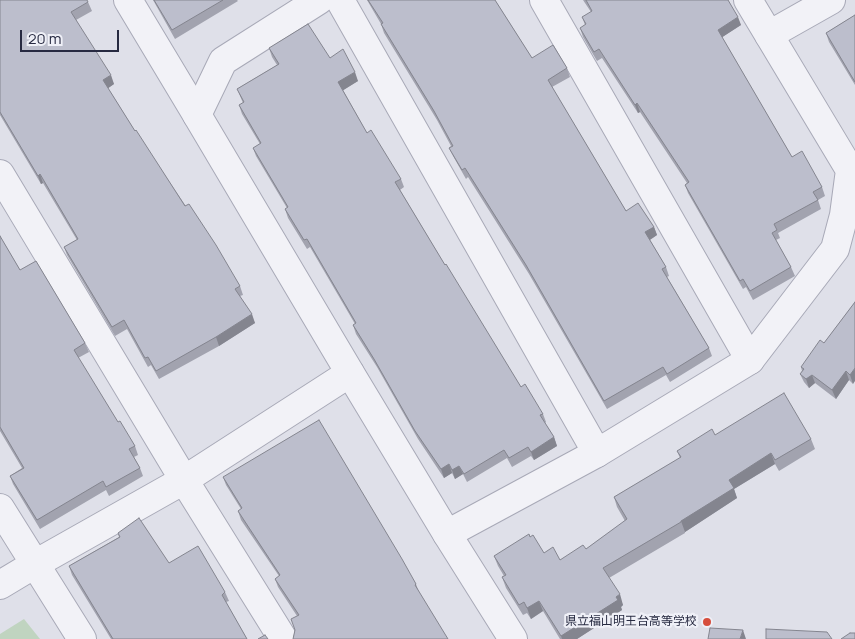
<!DOCTYPE html>
<html>
<head>
<meta charset="utf-8">
<style>
	body { margin:0 }
	#map { position:relative; width:855px; height:639px; overflow:hidden; background:#dfe0e9; font-family:Manrope,sans-serif }
	canvas { display:block }
	.scale { position:absolute; left:20px; top:30px; width:99px; height:22px; box-sizing:border-box; border:2px solid #272a41; border-top:0; padding-left:6px; font-size:15px; line-height:18px; white-space:nowrap; color:#272a41; -webkit-text-stroke:4px #eff0f7; paint-order:stroke }
</style>
</head>
<body>
<div id="map">
<canvas width="855" height="639"></canvas>
<div class="scale">20 m</div>
</div>
<script>
const c = document.querySelector('canvas').getContext('2d');
c.lineJoin = 'round';
function fill(path, color) { c.fillStyle = color; c.fill(path, 'evenodd'); }
const toPath = rows => new Path2D(rows.map(r => 'M' + r).join(''));
function trace(path, color, width, dash) { c.strokeStyle = color; c.lineWidth = width; c.lineCap = dash ? 'butt' : 'round'; c.setLineDash(dash || []); c.stroke(path); }
function label(font, color, halo, rows, align = 'center') {
  c.font = font + ' Manrope,"Noto Sans JP",sans-serif'; c.lineWidth = 4.5; c.setLineDash([]); c.textBaseline = 'middle'; c.strokeStyle = halo; c.fillStyle = color; for (const [text, x, y, turn = 0] of rows) {
    c.save(); c.translate(x, y); c.rotate((+turn || 0) * Math.PI / 180); c.textAlign = isNaN(turn) ? turn : align; if (halo) c.strokeText(text, 0, 0); c.fillText(text, 0, 0); c.restore();
  }
}
fill(toPath([
	[24,619,40,639,0,639,0,634]
]), '#c0d4c0');
const minor = toPath([
	[128,0,197,115],
	[340,0,597,453],
	[544,0,750,360],
	[769,35,831,0],
	[0,174,184,480,283,639],
	[0,508,82,639],
	[447,534,513,639],
	[0,585,35,564,184,480,350,373]
]);
const tertiary = toPath([
	[319,0,223,61,197,115,350,373,447,534,597,453,750,360,835,249,844,215,850,170,748,0]
]);
trace(minor, '#a8a9b7', 30);
trace(tertiary, '#a8a9b7', 30);
trace(minor, '#f2f2f7', 28);
trace(tertiary, '#f2f2f7', 28);
fill(toPath([
	[0,0,88,2,92,11,76,20,114,84,108,88,135,131,240,286,243,295,240,296,255,323,219,346,159,379,151,365,148,367,127,329,115,336,67,255,64,247,77,240,43,183,41,184,0,115],
	[153,0,237,0,238,1,175,39],
	[367,0,495,0,532,58,567,68,570,77,552,87,626,211,654,227,657,235,650,240,666,267,669,276,667,277,709,348,712,356,670,382,666,375,607,409,529,274,468,177,466,179,453,156,449,148,451,146,437,120,384,33,381,24],
	[583,0,728,0,741,25,722,37,792,157,822,187,825,196,818,200,821,209,778,233,780,238,776,240,791,267,795,276,753,300,746,287,743,289,688,193,685,185,687,183,640,112,638,113,602,58,597,61,583,37,580,28,585,25,582,17,591,12],
	[855,15,855,85,829,42,826,33],
	[269,48,330,58,358,81,343,90,367,133,401,179,404,187,400,190,445,265,521,387,543,414,546,422,545,423,554,437,557,446,534,460,531,456,512,467,507,458,467,482,463,474,455,479,452,473,444,478,418,439,377,367,356,334,353,325,355,324,310,247,307,249,288,218,285,209,287,208,256,156,253,148,260,144,242,114,239,105,243,103,237,89,277,65,272,57],
	[0,236,20,270,85,343,89,352,78,358,118,422,135,446,138,455,134,457,140,468,143,476,109,496,106,490,40,529,13,484,10,476,22,468,0,431],
	[855,302,853,384,849,380,836,399,815,383,809,388,804,382,800,374,802,371,801,367,824,343],
	[715,435,811,439,815,449,779,471,775,464,734,489,737,498,685,532,685,533,609,578,623,605,621,607,622,610,577,639,560,639,543,611,531,619,527,613,523,615,506,588,502,577,504,576,498,566,494,556,530,537,544,553,560,560,586,549,625,521,617,507,614,497,680,458,677,451],
	[223,477,416,584,419,592,293,638,295,630,297,616,278,587,275,579,279,576,241,520,238,511,241,509,226,485],
	[118,533,169,563,225,592,229,601,226,602,247,639,111,639,72,575,69,566,119,537]
]), '#a2a3af');
fill(toPath([
	[738,17,741,25,721,38,718,30],
	[355,72,358,81,342,91,338,82],
	[111,75,114,84,107,89,103,80],
	[637,103,640,112,638,113,635,105],
	[40,174,43,183,41,184,38,176],
	[654,227,657,235,648,241,645,232],
	[252,314,255,323,219,346,216,337],
	[855,368,855,381,853,384,850,375],
	[846,371,849,380,836,399,832,390],
	[812,375,815,383,809,388,806,379],
	[554,437,557,446,534,460,531,452],
	[771,453,775,464,734,489,737,498,685,532,681,521,729,480],
	[449,464,452,473,444,478,441,469],
	[459,466,463,474,455,479,452,470],
	[620,594,623,605,621,607,622,610,577,639,562,639,561,636],
	[539,601,543,611,531,619,527,608],
	[743,630,746,639,740,639]
]), '#84858f');
const building = toPath([
	[0,0,87,0,88,2,71,12,111,75,103,80,135,131,136,130,185,206,189,204,216,245,240,286,235,289,252,314,216,337,156,371,148,357,145,358,124,320,112,327,64,247,78,239,40,174,38,176,0,112,0,0],
	[154,0,223,0,172,30,154,0],
	[368,0,495,0,532,58,553,45,567,68,548,80,626,211,638,203,654,227,645,232,666,267,662,269,709,348,667,374,663,367,604,401,526,265,465,168,462,170,449,148,453,146,434,111,381,24,383,23,368,0],
	[586,0,728,0,738,17,718,30,792,157,802,151,822,187,813,192,818,200,774,224,777,230,772,233,791,267,750,291,743,279,740,281,685,185,689,182,637,103,635,105,599,49,594,52,580,28,586,24,582,17,592,11,586,0],
	[855,15,855,82,826,33,855,15],
	[308,24,330,58,343,49,355,72,338,82,367,133,371,130,401,179,395,182,445,265,446,264,521,387,525,384,543,414,540,415,554,437,531,452,528,447,509,458,504,450,464,474,459,466,452,470,449,464,441,469,415,431,374,359,353,325,356,323,307,239,304,240,285,209,288,207,253,148,261,143,239,105,244,102,237,89,279,64,269,48,308,24],
	[0,236,20,270,36,261,85,343,74,350,118,422,120,421,135,446,129,449,140,468,106,487,103,481,37,520,10,476,24,468,0,427,0,236],
	[855,302,855,368,850,375,846,371,832,390,812,375,806,379,800,374,804,369,801,367,820,340,824,343,855,302],
	[784,393,811,439,775,460,771,453,729,480,734,488,681,521,681,522,603,568,620,594,616,597,618,600,561,636,539,601,527,608,524,602,519,605,502,577,506,575,494,556,529,534,530,537,533,535,544,553,553,547,560,560,583,545,586,549,627,519,614,497,681,457,677,451,712,429,715,435,784,393],
	[319,420,402,559,416,584,415,585,448,639,293,639,295,630,291,619,299,615,275,579,280,575,238,511,242,508,223,477,319,420],
	[139,518,169,563,198,546,225,592,222,595,247,639,113,639,69,566,120,537,118,533,139,518],
	[710,628,743,630,740,639,708,639,710,628],
	[766,629,827,632,832,639,766,639,766,629],
	[850,633,855,633,855,639,841,639,850,633],
	[265,635,268,639,258,639,265,635]
]);
fill(building, '#bcbecc');
trace(building, '#84858f', 1);
for (const [x, y, r, color] of [
	[707,622,5,"#d64d3c"]
]) { const dot = new Path2D(); dot.arc(x, y, r, 0, 2 * Math.PI); c.fillStyle = color; c.fill(dot); trace(dot, '#eff0f7', 2); }
label('12px', '#272a41', '#eff0f7', [
	["県立福山明王台高等学校",697,622]
], 'right');
</script>
</body>
</html>
